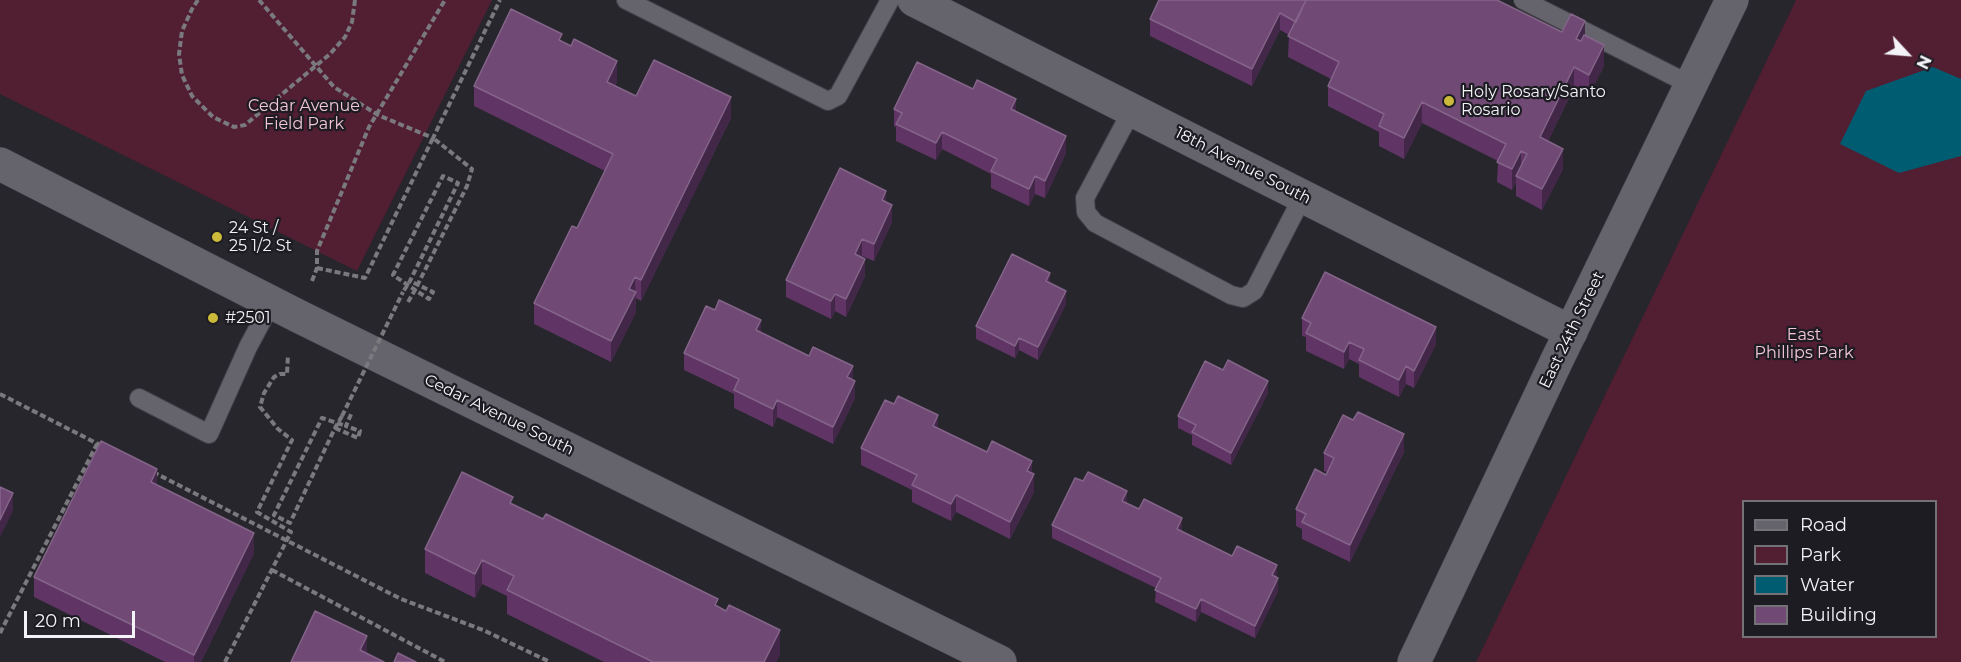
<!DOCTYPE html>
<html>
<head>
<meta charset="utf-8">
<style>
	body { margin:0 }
	#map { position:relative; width:1961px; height:662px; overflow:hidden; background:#26262c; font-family:Montserrat,sans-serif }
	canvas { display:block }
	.legend { position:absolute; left:1742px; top:500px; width:195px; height:138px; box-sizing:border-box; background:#1d1c22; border:2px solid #727277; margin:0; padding:8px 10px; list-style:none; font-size:18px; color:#f2f2f7 }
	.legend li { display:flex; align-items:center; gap:12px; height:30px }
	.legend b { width:30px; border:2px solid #727277 }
	.north { position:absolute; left:1877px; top:24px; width:60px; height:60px; -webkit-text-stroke:4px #1d1c22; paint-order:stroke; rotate:116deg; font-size:16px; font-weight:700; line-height:24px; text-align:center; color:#f2f2f7 }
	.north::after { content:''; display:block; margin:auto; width:21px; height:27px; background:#f2f2f7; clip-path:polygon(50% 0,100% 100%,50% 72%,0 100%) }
	.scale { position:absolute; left:24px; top:611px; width:111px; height:27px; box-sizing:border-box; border:3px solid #f2f2f7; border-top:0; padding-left:8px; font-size:18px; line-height:21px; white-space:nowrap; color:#f2f2f7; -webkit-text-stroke:4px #1d1c22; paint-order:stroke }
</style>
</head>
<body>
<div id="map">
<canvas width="1961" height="662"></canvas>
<ul class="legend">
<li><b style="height:8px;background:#65646c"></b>Road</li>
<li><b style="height:16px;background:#511e32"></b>Park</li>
<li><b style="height:16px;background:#005c71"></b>Water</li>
<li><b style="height:16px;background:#704a75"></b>Building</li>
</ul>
<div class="north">N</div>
<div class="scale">20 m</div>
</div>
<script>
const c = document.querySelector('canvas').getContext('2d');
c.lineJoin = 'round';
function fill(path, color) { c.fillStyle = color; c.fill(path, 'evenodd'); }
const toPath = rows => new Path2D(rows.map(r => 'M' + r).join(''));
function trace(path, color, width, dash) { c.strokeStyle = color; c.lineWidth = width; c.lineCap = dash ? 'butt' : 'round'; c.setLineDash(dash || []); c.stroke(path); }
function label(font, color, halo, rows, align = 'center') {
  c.font = font + ' Montserrat,sans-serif'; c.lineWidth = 4.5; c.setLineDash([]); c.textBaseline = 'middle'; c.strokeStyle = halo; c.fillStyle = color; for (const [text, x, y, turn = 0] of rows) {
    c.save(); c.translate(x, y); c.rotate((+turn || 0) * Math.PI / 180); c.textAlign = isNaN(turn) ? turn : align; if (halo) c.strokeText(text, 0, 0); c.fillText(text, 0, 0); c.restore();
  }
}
fill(toPath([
	[0,0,492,0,357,271,0,94],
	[1796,0,1961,0,1961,662,1476,662],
	[1744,502,1936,502,1936,636,1744,636]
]), '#511e32');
fill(toPath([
	[1933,67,1961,79,1961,156,1899,173,1840,144,1866,91]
]), '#005c71');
const lane = toPath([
	[626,0,828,101,838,96,890,0],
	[1523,0,1691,85],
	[1132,110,1085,198,1086,212,1095,223,1231,295,1243,298,1254,291,1303,196],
	[139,398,209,434,248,347,272,302]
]);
const street = toPath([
	[914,0,1571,332]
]);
const secondary = toPath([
	[0,164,300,317,1000,662],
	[1414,662,1557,360,1732,0]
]);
trace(lane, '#414147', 20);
trace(street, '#414147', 34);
trace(secondary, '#414147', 34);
trace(toPath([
	[198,0,192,9,182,31,179,54,182,75,192,96,213,117,234,127,245,125,330,54,345,37,352,22,355,0],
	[259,0,334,87,378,115,433,138,500,0],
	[317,268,365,278,433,138,472,169,467,186,415,290,393,275,443,176,458,183,410,281,403,292],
	[312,281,317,268,317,251,369,127,445,0],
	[408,302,415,290,429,299,433,292,410,281],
	[0,394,104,447],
	[342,416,335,428,290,523,274,515,322,418,346,426],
	[335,428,358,438,360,431,346,426,352,412],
	[153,472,401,599,483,630,550,662],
	[272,570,445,662],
	[0,633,97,444],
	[225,662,291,532,257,512,292,440,278,429,260,407,264,393,274,377,280,374,287,374,288,355]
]), '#79797e', 4, [6, 3]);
trace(lane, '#65646c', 18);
trace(street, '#65646c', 33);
trace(secondary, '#65646c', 33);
trace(toPath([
	[342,416,403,292]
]), '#79797e', 4, [6, 3]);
fill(toPath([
	[1159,0,1562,32,1585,36,1604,66,1589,95,1574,88,1548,141,1563,169,1542,210,1516,196,1516,182,1512,190,1497,182,1498,161,1422,123,1404,159,1379,146,1379,132,1328,106,1328,86,1331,79,1288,57,1289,35,1280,30,1252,86,1150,36,1150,19],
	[562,41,617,82,615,86,636,96,731,118,641,301,636,298,636,312,611,362,534,324,534,303,577,228,605,171,474,106,474,86],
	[894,109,1016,112,1066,153,1045,198,1035,194,1029,206,991,188,991,174,942,149,936,160,896,141,896,127,894,126],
	[886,202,892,222,874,261,862,256,865,276,846,317,835,311,831,319,786,297,786,280],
	[1066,304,1038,360,1019,350,1015,358,976,339,976,326],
	[1302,318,1436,344,1414,388,1406,384,1399,397,1359,377,1359,364,1349,359,1344,369,1306,351,1306,337,1302,336],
	[761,332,853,380,855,398,833,444,777,417,773,427,734,408,734,394,684,370,684,353],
	[1268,393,1231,465,1192,445,1192,435,1178,428,1178,416],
	[938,428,1032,473,1034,492,1010,539,956,512,951,521,912,502,912,490,861,465,861,448],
	[1404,452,1350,562,1302,539,1302,529,1296,526,1296,509,1326,475,1327,472,1324,471,1324,453],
	[157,485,254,553,201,662,165,662,34,597,34,577],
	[1127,504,1277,578,1278,591,1255,638,1201,612,1196,622,1155,602,1156,588,1052,538,1052,525],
	[513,505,718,607,780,654,776,662,604,662,507,614,507,596,482,584,475,598,425,573,425,549]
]), '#603565');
fill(toPath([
	[1280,13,1280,30,1252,86,1252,69],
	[1585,21,1585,42,1576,59,1576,39],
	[1604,45,1604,66,1589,95,1589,75],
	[617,61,617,82,607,102,607,82],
	[1574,67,1574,88,1540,157,1540,137],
	[731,97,731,118,641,301,641,280],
	[1016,99,1016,116,1011,109],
	[1422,102,1422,123,1404,159,1404,138],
	[942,132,942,149,936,160,936,143],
	[1066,136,1066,153,1045,198,1045,181],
	[1563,149,1563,169,1542,210,1542,189],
	[1521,151,1521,172,1516,176,1516,182,1512,190,1512,169],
	[1035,176,1035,194,1029,206,1029,189],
	[886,191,886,208,882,200],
	[892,205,892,222,874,261,874,244],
	[862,239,862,256,855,271,855,254],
	[865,259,865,276,846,317,846,299],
	[1050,273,1050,286,1046,281],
	[635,277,636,312,611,362,611,341,629,289],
	[1066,291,1066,304,1038,360,1038,347],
	[835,294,835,311,831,319,831,301],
	[761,320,761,337,756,330],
	[1436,327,1436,344,1414,388,1414,371],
	[1019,338,1019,350,1015,358,1015,346],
	[1349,342,1349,359,1344,369,1344,352],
	[853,366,853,383,847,377],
	[1406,366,1406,384,1399,397,1399,380],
	[855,381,855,398,833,444,833,427],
	[1268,381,1268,393,1231,465,1231,453],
	[777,400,777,417,773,427,773,409],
	[938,415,938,432,933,426],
	[1404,434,1404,452,1350,562,1350,545],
	[1032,461,1032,478,1027,471],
	[157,469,157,489,151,482],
	[1034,474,1034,492,1010,539,1010,522],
	[1127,491,1127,504,1122,501],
	[13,493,13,511,0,537,0,520],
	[956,495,956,512,951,521,951,504],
	[1182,518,1182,531,1177,542,1177,529],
	[254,533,254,553,201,662,194,662,194,655],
	[482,560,482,584,475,598,475,574],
	[1277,565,1277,578,1272,575],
	[1278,578,1278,591,1255,638,1255,626],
	[1201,599,1201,612,1196,622,1196,609],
	[780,630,780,654,776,662,764,662],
	[367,636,367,657,360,650]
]), '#422748');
const building = toPath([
	[1159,0,1306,0,1296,22,1280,13,1252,69,1150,19,1159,0],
	[1306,0,1497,0,1562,32,1571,14,1585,21,1576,39,1581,41,1584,35,1604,45,1589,75,1574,67,1540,137,1563,149,1542,189,1516,176,1527,154,1521,151,1512,169,1497,162,1506,144,1422,102,1404,138,1379,126,1384,114,1328,86,1339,62,1288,36,1306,0],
	[511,9,562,34,559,40,571,46,574,39,617,61,607,82,636,96,654,60,731,97,641,280,635,277,629,289,636,292,611,341,534,303,572,226,577,228,613,154,474,86,511,9],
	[917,62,973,89,977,80,1016,99,1011,109,1066,136,1045,181,1035,176,1029,189,991,171,997,159,942,132,936,143,896,124,902,113,894,109,917,62],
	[840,168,886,191,882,200,892,205,874,244,862,239,855,254,865,259,846,299,835,294,831,301,786,280,840,168],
	[1012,254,1050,273,1046,281,1066,291,1038,347,1019,338,1015,346,976,326,1012,254],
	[1325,272,1436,327,1414,371,1406,366,1399,380,1359,360,1364,349,1349,342,1344,352,1306,333,1311,323,1302,318,1325,272],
	[719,300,761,320,756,330,809,356,813,347,853,366,847,377,855,381,833,427,777,400,773,409,734,390,739,379,684,353,706,306,715,310,719,300],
	[1228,360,1268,381,1231,453,1192,432,1196,425,1178,416,1205,361,1223,370,1228,360],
	[898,396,938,415,933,426,987,452,992,441,1032,461,1027,471,1034,474,1010,522,956,495,951,504,912,485,917,475,861,448,885,400,894,404,898,396],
	[1358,412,1404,434,1350,545,1302,522,1306,514,1296,509,1315,469,1326,475,1334,458,1324,453,1343,415,1353,420,1358,412],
	[101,441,157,469,151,482,254,533,194,655,34,577,101,441],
	[462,472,513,497,510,503,543,519,546,514,718,599,715,605,726,611,729,605,780,630,764,662,653,662,507,590,514,576,482,560,475,574,425,549,462,472],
	[1088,472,1127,491,1122,501,1139,509,1144,499,1182,518,1177,529,1232,556,1237,546,1277,565,1272,575,1278,578,1255,626,1201,599,1196,609,1155,590,1161,578,1052,525,1075,478,1083,481,1088,472],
	[0,487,13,493,0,520,0,487],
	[315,611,367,636,360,650,384,662,291,662,315,611],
	[398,653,416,662,394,662,398,653]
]);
fill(building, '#704a75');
trace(building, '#846489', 1.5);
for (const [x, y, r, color] of [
	[1449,101,6,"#cbba39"],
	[217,237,6,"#cbba39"],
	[213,318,6,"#cbba39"]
]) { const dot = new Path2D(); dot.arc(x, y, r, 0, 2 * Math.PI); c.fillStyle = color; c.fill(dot); trace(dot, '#1d1c22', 2); }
label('16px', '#f2f2f7', '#1d1c22', [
	["Holy Rosary/Santo",1461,92],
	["Rosario",1461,110],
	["24 St /",229,228],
	["25 1/2 St",229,246],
	["#2501",225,318]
], 'left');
label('16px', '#f2c6d4', '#1d1c22', [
	["Cedar Avenue",304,106],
	["Field Park",304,124],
	["East",1804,335],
	["Phillips Park",1804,353]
]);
label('16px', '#f2f2f7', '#1d1c22', [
	["18th Avenue South",1243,166,27],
	["East 24th Street",1572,330,-64],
	["Cedar Avenue South",499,415,26]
]);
</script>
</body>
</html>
